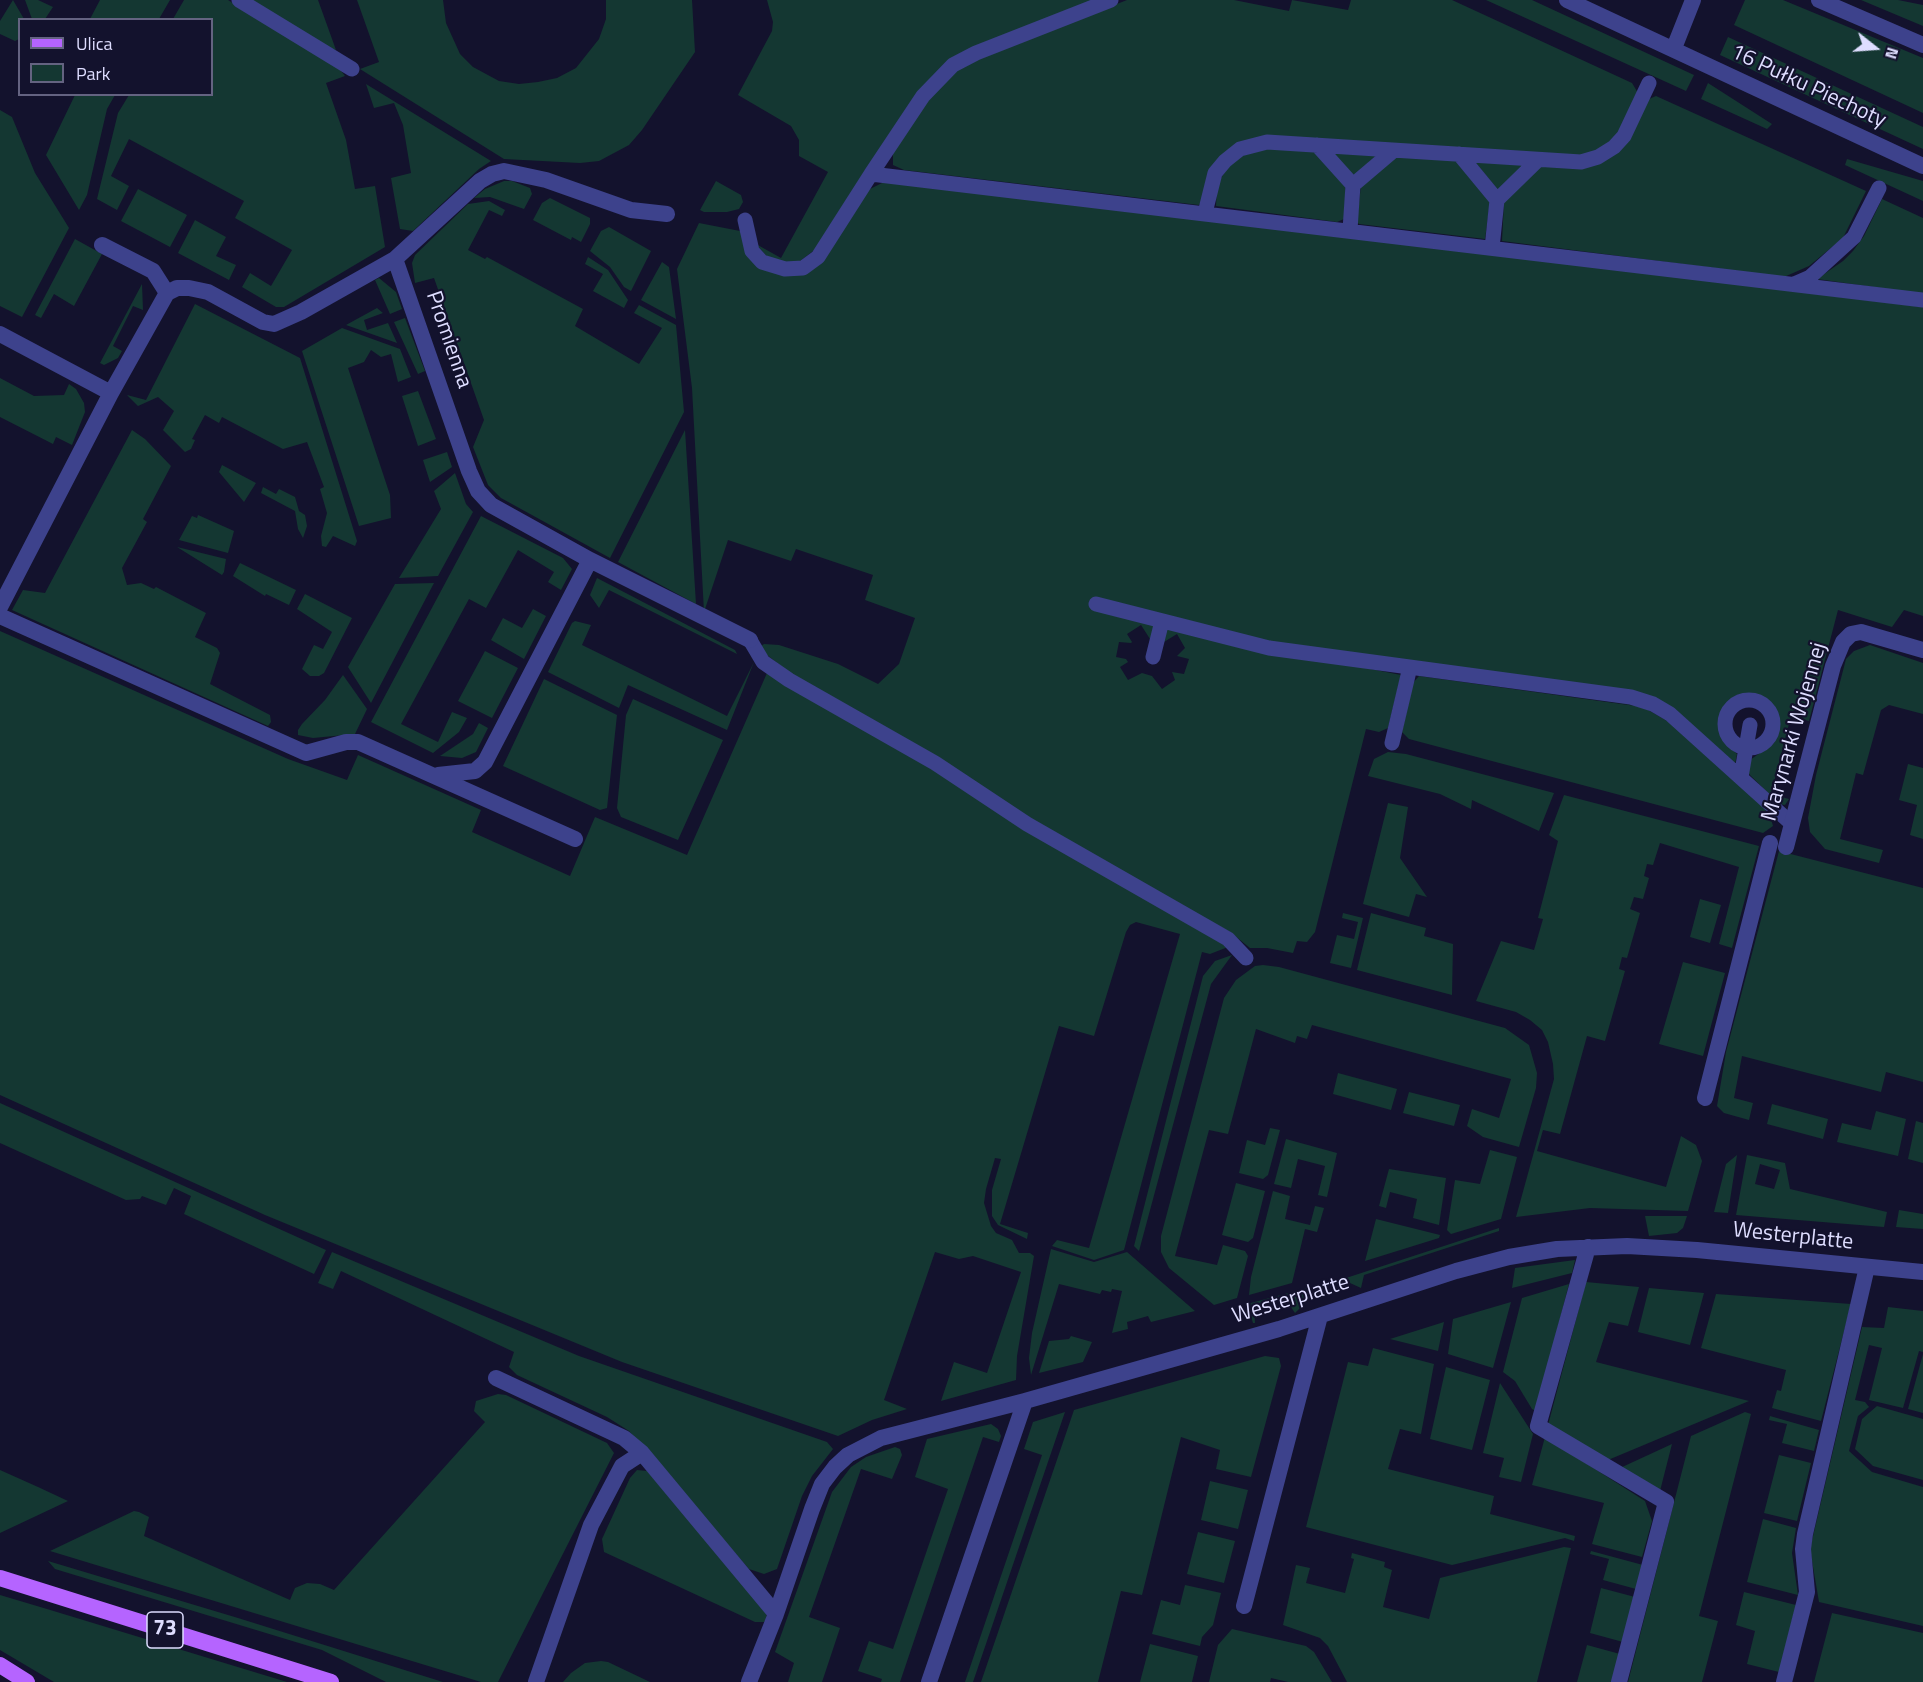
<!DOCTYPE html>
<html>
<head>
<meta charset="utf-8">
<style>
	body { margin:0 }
	#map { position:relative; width:1923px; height:1682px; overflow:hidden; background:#13122d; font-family:"Titillium Web",sans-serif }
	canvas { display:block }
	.legend { position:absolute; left:18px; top:18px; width:195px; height:78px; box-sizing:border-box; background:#13122d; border:2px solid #646381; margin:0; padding:8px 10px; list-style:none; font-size:18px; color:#deddff }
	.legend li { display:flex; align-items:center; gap:12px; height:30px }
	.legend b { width:30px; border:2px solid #646381 }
	.north { position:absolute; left:1845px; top:18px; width:60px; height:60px; -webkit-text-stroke:4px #13122d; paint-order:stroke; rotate:107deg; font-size:16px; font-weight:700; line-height:24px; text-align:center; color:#deddff }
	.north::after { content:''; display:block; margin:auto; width:21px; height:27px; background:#deddff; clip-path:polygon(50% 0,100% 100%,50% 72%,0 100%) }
</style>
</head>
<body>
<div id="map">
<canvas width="1923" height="1682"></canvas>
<ul class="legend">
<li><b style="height:8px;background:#b564ff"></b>Ulica</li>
<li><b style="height:16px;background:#143732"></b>Park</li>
</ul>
<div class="north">N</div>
</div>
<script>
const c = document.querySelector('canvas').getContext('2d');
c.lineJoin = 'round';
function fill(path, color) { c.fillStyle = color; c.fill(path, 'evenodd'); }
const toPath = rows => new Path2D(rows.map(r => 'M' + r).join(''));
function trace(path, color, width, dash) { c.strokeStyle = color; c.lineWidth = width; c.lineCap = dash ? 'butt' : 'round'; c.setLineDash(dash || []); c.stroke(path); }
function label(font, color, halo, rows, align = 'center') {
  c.font = font + ' "Titillium Web",sans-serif'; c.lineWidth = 4.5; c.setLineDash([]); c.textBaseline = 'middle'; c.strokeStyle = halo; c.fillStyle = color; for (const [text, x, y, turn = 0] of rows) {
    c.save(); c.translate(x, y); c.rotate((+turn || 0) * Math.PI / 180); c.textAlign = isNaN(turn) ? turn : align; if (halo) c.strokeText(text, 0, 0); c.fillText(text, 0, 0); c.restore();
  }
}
fill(toPath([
	[13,0,24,19,20,20,19,39,15,41,0,34,0,21],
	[25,0,38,0,53,7,45,19,32,19],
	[100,0,170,0,159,19,90,19],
	[184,0,228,0,339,68,345,76,326,83,346,140,355,189,375,186,385,247,284,307,276,307,242,287,250,273,271,286,292,250,235,218,244,201,129,139,111,176,129,186,117,210,97,199,118,113,129,95,212,94,212,20,173,19],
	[250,0,318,0,336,50,329,48],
	[357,0,443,0,446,23,460,54,473,67,499,81,519,84,538,82,557,78,576,68,599,39,606,19,606,0,692,0,695,52,642,130,629,145,599,161,580,163,504,159,360,69,379,62],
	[767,0,1099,0,964,53,817,248,795,265,770,260,756,244,781,258,828,172,799,156,799,140,791,126,738,95,772,31,773,22],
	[1127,0,1234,0,1289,11,1292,0,1348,10,1351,0,1452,0,1632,83,1638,93,1623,129,1600,151,1577,156,1247,141,1199,205,904,170,893,165,893,152,925,103,955,72,972,62],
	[1486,0,1532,0,1694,75,1686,91],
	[1745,0,1783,0,1923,58,1923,113,1734,25],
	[1861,0,1898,0,1923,5,1923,26],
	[1728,37,1923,127,1923,149,1720,55],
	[1708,83,1772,124,1767,129,1701,99],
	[366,84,491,161,479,169,413,231,400,229,391,178,411,173,403,125,394,103,374,108],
	[75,95,115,95,107,109,87,195,79,210,46,155],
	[1656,96,1866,191,1843,238,1809,266,1784,277,1502,241,1504,202,1541,166,1596,163,1649,99],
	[0,110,12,117,35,173,69,228,22,317,0,306],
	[1268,148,1315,152,1346,185,1344,219,1337,222,1216,206,1217,184,1230,164,1241,156],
	[1335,152,1377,155,1355,175,1351,174,1333,158],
	[1398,156,1457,160,1490,202,1485,239,1359,224,1357,222,1361,185],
	[1847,159,1923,181,1923,201,1845,165],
	[1474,161,1523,164,1525,167,1499,191],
	[504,181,512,181,530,188,532,194,524,209,490,197,474,198,485,189],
	[716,181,741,195,743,202,739,209,727,212,704,212,700,210],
	[886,181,1923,307,1923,616,1904,610,1892,627,1838,610,1809,721,1791,716,1771,794,1789,799,1785,805,1779,804,1748,773,1750,760,1774,743,1780,725,1774,706,1768,700,1754,694,1737,695,1730,700,1720,714,1720,732,1724,741,1737,754,1735,764,1679,713,1156,626,1150,639,1141,625,1127,634,1132,642,1131,643,1119,642,1116,657,1126,659,1128,662,1120,667,1128,680,1142,673,1152,676,1162,689,1175,680,1172,672,1184,674,1189,659,1177,656,1185,648,1177,634,1164,642,1164,628,1401,675,1388,728,1379,732,1366,729,1315,932,1307,942,1297,941,1293,953,1267,948,1250,948,1230,932,1117,871,806,685,763,652,761,646,764,644,779,645,838,664,878,684,899,664,915,618,865,600,873,575,796,549,791,561,728,540,704,612,692,388,677,269,699,223,740,231,744,233,749,255,794,275,870,189],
	[138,189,187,215,170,247,121,221],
	[550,198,590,218,590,224,581,242,572,237,571,240,533,220,542,203],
	[1882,199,1923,218,1923,294,1817,279,1843,261,1853,251,1864,236],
	[489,201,505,210,502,216,489,210,468,250,485,259,487,257,583,309,575,326,639,364,662,328,634,313,639,305,676,325,684,412,610,558,501,498,488,485,473,447,484,420,434,278,415,283,412,263,415,255,468,204],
	[195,220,226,237,216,256,236,265,229,280,178,253],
	[609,227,651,251,631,291,624,287,610,267,590,251,601,231],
	[75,239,102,254,74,306,54,294,41,318,35,315],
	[588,257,608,270,628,300,624,308,593,291,603,274,585,264],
	[662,262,669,267,676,319,641,300],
	[379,278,396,292,402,309,390,314,375,280],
	[142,284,143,310,133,306,113,346,122,351,118,358,104,365,100,363],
	[195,304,300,358,357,541,355,546,333,536,326,547,322,546,321,536,327,513,320,489,324,487,307,442,283,449,222,417,219,423,205,415,192,439,195,440,191,449,185,452,163,430,174,411,158,397,138,406,127,395,146,400],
	[377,308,383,313,364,320,367,330,388,323,397,343,346,325],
	[405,318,425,371,418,374,394,322],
	[342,328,400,349,411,377,398,382,391,354,381,357,371,350,364,362,348,368,390,495,391,518,359,526,302,351],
	[0,378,34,396,64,395,69,384,76,389,84,403,85,412,72,445,56,437,53,444,0,417],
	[418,391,436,439,418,446,402,396],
	[132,430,145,439,171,466,143,519,147,522,122,568,127,585,141,583,154,589,156,587,206,613,195,637,217,648,220,653,210,684,270,715,271,722,268,726,12,610,23,590,45,593],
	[685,430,696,604,618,562],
	[447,452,452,467,430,482,423,460],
	[222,465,256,483,244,502,219,472],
	[455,473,466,504,473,512,438,576,399,578,441,509,434,491],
	[263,487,276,494,279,489,295,497,299,511,305,515,307,526,303,538,298,529,295,511,261,493],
	[198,515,234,531,228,553,179,540,192,516,197,518],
	[481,516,563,558,572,569,561,590,548,582,554,572,518,550,486,608,469,599,401,724,438,742,452,712,467,718,459,732,433,753,371,722],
	[177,547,226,559,224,572,222,575],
	[240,563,296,590,289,605,266,594,265,596,233,576],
	[597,578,735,650,737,654,609,590,599,608,590,595],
	[434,583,371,703,348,667,395,584],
	[305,594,352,618,324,673,319,676,310,676,302,669,314,645,323,649,332,632,297,609],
	[533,609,546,616,524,659,491,640,503,618,522,628],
	[575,621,591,625,582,645,727,716,754,662,727,730,628,685,619,708,548,672,572,623],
	[0,631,288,759,347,780,358,755,481,810,472,832,570,876,595,817,687,855,767,673,859,725,1228,947,1210,954,1202,952,1124,1250,1094,1260,1052,1246,1057,1240,1089,1248,1180,934,1136,922,1130,925,1126,932,1094,1036,1059,1026,1000,1224,1028,1233,1027,1239,998,1225,992,1216,992,1190,1001,1159,995,1158,986,1189,984,1203,991,1226,996,1233,1012,1240,1019,1253,1030,1253,1034,1256,1017,1356,1016,1380,941,1401,954,1362,987,1373,1021,1272,973,1256,959,1259,935,1252,884,1400,907,1409,872,1420,838,1436,622,1362,265,1215,0,1095],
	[1870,645,1923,663,1923,714,1889,705,1881,710,1863,775,1856,773,1840,839,1883,850,1879,863,1825,849,1810,832,1808,818,1816,775,1846,659,1854,651],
	[485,651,518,668,492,718,458,701],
	[343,675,367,709,355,734,313,738,298,735,298,730,302,724,325,700],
	[1419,676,1643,707,1676,726,1769,812,1773,826,1763,833,1409,739,1402,732,1413,683],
	[544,679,617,715,607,808,600,810,503,766],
	[633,699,723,740,678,840,621,817,617,808,626,715],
	[479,723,488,728,476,752,462,758,440,756,473,734],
	[1388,752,1406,754,1554,793,1539,831,1472,800,1471,809,1440,794,1368,776,1374,759],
	[1908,764,1923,768,1923,839,1910,835,1917,805,1899,800],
	[1564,795,1759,846,1732,948,1719,944,1739,867,1660,843,1653,865,1647,864,1644,876,1649,878,1643,899,1634,897,1630,909,1640,913,1627,958,1622,957,1619,969,1625,971,1605,1041,1587,1036,1560,1134,1543,1130,1537,1151,1666,1187,1681,1136,1696,1145,1702,1161,1688,1211,1590,1208,1516,1217,1554,1079,1553,1064,1548,1042,1542,1030,1530,1020,1516,1012,1476,1001,1501,941,1534,950,1543,919,1538,918,1558,841,1549,835],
	[1388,803,1408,807,1400,858,1427,897,1416,894,1409,917,1363,904],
	[1779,851,1923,888,1923,1082,1886,1072,1881,1092,1742,1056,1734,1098,1753,1103,1749,1120,1724,1113,1717,1106,1726,1052],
	[1700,899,1721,905,1710,943,1690,937],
	[1343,913,1363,918,1351,968,1330,963,1337,935,1354,939,1358,922,1342,918],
	[1371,913,1426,928,1424,936,1453,944,1452,995,1357,970],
	[1232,955,1211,984,1139,1251,1134,1246,1203,976,1215,961],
	[1683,962,1725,973,1703,1056,1659,1044],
	[1263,965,1279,967,1505,1028,1529,1045,1537,1073,1536,1088,1519,1147,1483,1137,1467,1126,1472,1109,1499,1118,1511,1079,1312,1025,1307,1039,1297,1036,1295,1043,1256,1029,1228,1134,1209,1130,1175,1256,1217,1265,1223,1245,1245,1251,1248,1256,1237,1298,1214,1305,1169,1268,1161,1252,1161,1236,1224,998,1236,980,1255,966],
	[1338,1073,1397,1089,1391,1110,1333,1094],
	[1409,1092,1460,1105,1454,1126,1403,1113],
	[0,1103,326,1250,314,1274,184,1214,191,1196,174,1188,166,1205,142,1196,140,1199,126,1200,0,1143],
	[1772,1104,1828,1119,1823,1139,1767,1124],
	[1876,1111,1906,1119,1898,1156,1837,1142,1842,1123,1871,1130],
	[1916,1121,1923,1123,1923,1163,1908,1159],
	[1270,1128,1280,1130,1268,1175,1263,1179,1239,1173,1247,1140,1265,1145],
	[1286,1139,1337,1153,1327,1197,1318,1195,1325,1166,1298,1159,1291,1188,1274,1184],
	[1490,1150,1517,1157,1501,1219,1451,1234,1447,1230,1455,1180,1480,1184],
	[1737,1155,1728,1213,1714,1212,1726,1164],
	[1747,1155,1785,1163,1790,1189,1887,1212,1884,1227,1736,1215],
	[1760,1164,1780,1170,1774,1189,1755,1184],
	[1389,1169,1446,1178,1439,1225,1413,1218,1417,1199,1390,1192,1386,1208,1379,1206],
	[1236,1183,1265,1191,1253,1238,1248,1242,1222,1235],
	[1273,1191,1290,1196,1285,1219,1310,1225,1315,1206,1324,1208,1317,1232,1305,1229,1292,1283,1249,1295,1251,1277],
	[1899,1210,1923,1214,1923,1229,1896,1227],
	[1645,1216,1687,1216,1683,1228,1677,1233,1649,1236],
	[1376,1219,1440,1235,1439,1238,1365,1261],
	[1499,1228,1499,1231,1364,1275,1361,1288,1350,1283,1346,1278],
	[1051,1249,1094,1262,1127,1252,1195,1311,1151,1322,1148,1316,1127,1322,1128,1329,1112,1333,1122,1291,1112,1289,1111,1292,1102,1290,1100,1294,1059,1284,1031,1375,1029,1358,1032,1333],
	[332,1252,579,1356,827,1442,833,1449,812,1476,802,1496,777,1569,764,1574,749,1569,629,1431,607,1417,517,1375,509,1367,514,1352,341,1271,333,1289,318,1283],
	[1575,1260,1572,1273,1512,1288,1515,1268],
	[1586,1282,1639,1287,1628,1326,1609,1322,1596,1362,1749,1401,1608,1460,1548,1425],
	[1569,1284,1536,1411,1532,1409,1515,1381,1503,1372,1522,1298],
	[1311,1287,1305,1303,1295,1313,1284,1297,1254,1306,1255,1323,1253,1323,1247,1304],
	[1649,1288,1704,1293,1690,1345,1638,1332],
	[1716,1294,1851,1304,1821,1421,1772,1408,1777,1390,1781,1391,1786,1370,1701,1348],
	[1511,1302,1493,1368,1448,1354,1453,1319],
	[1888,1307,1923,1311,1923,1352,1919,1351,1903,1408,1869,1400,1882,1348,1869,1345,1855,1400,1865,1402,1869,1407,1858,1416,1849,1451,1872,1472,1923,1487,1923,1626,1819,1602,1810,1549,1862,1327,1884,1328],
	[1444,1322,1438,1351,1390,1339],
	[1071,1336,1092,1342,1083,1362,1039,1373,1049,1341,1069,1339],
	[1373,1348,1434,1364,1421,1434,1400,1429,1388,1469,1494,1496,1490,1514,1575,1536,1574,1541,1565,1538,1452,1565,1306,1527,1348,1362,1368,1366],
	[1923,1354,1923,1413,1908,1409],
	[1265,1356,1279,1358,1281,1366,1251,1477,1216,1469,1220,1450,1181,1437,1142,1595,1121,1591,1098,1682,981,1682,1074,1410],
	[1446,1367,1490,1380,1472,1450,1430,1439],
	[1500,1383,1533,1434,1521,1482,1499,1477,1504,1458,1483,1453],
	[498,1394,506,1395,607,1443,614,1453,498,1682,481,1682,50,1551,134,1511,139,1512,149,1517,144,1536,290,1600,295,1588,307,1583,320,1584,334,1590,485,1422,474,1411,476,1401],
	[1877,1406,1923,1419,1923,1480,1873,1466,1855,1449,1862,1419],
	[1065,1412,973,1682,965,1682,1042,1455,1024,1449,1033,1422],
	[1745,1412,1751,1414,1699,1616,1718,1621,1702,1682,1628,1682,1691,1436],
	[1770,1416,1819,1430,1814,1451,1782,1443,1787,1424,1769,1420],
	[991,1424,998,1429,1001,1436,999,1442,983,1437,900,1682,881,1682,882,1679,858,1671,869,1641,893,1649,948,1489,915,1477,927,1439],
	[1545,1437,1645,1501,1652,1521,1642,1557,1592,1544,1604,1503,1532,1485],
	[1672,1444,1660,1491,1620,1468],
	[895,1447,900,1449,902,1455,892,1479,861,1469,809,1617,840,1628,822,1682,788,1682,794,1663,775,1652,832,1492,851,1467,866,1457],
	[1779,1455,1811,1463,1797,1521,1764,1513],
	[0,1470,38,1487,68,1501,0,1533],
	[637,1470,647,1471,766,1609,767,1619,764,1622,755,1622,604,1552,602,1539,630,1478],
	[1210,1481,1248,1490,1238,1529,1201,1520],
	[1763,1519,1796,1528,1792,1553,1798,1595,1747,1582],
	[1198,1532,1235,1541,1224,1583,1187,1574],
	[1564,1547,1571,1548,1537,1682,1347,1682,1328,1646,1320,1638,1283,1625,1296,1565,1310,1568,1306,1583,1345,1593,1354,1559,1351,1558,1352,1553,1385,1562,1384,1567,1392,1570,1383,1607,1429,1619,1440,1578],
	[1591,1551,1643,1565,1636,1589,1603,1580,1609,1559,1590,1554],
	[48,1561,238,1618,443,1682,386,1682,322,1650,55,1569],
	[1185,1585,1221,1593,1213,1625,1202,1637,1200,1646,1152,1634,1161,1600,1180,1605],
	[1601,1588,1635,1597,1623,1642,1590,1633],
	[1744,1592,1796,1605,1779,1672,1747,1664,1755,1631,1736,1625],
	[0,1595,47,1609,287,1682,54,1682,0,1650],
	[1832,1613,1923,1633,1923,1682,1814,1682],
	[1232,1629,1306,1646,1314,1652,1332,1682,1288,1682,1271,1678,1270,1682,1209,1682,1218,1645],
	[1150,1644,1198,1656,1192,1682,1140,1682],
	[1587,1645,1620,1654,1612,1682,1577,1682],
	[601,1661,608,1662,650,1682,563,1682,571,1673,585,1663]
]), '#143732');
trace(toPath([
	[239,0,352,69],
	[1317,145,1353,185],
	[1459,154,1497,200],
	[871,174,923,96,953,65,976,53,1111,0],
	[1205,213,1215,173,1225,161,1240,149,1267,142,1581,162,1598,157,1614,147,1624,136,1649,83],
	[745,220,752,251,762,262,785,269,803,268,818,257,871,174,1923,300],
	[1350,230,1353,185,1393,151],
	[1492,248,1497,200,1538,160],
	[1794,284,1810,277,1854,237,1879,188],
	[1096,604,1269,648,1631,697,1653,704,1670,714,1792,824],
	[750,640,763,662,789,680,935,763,1027,824,1228,939,1246,958],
	[1153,657,1162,621],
	'1725 724a24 24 0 1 1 48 0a24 24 0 1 1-48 0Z',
	[1392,743,1410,667],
	[1741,777,1750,725]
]), '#3d428c', 15);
trace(toPath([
	[1567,0,1923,166],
	[1819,0,1923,45],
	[1674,48,1693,0],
	[102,245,153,271,167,293],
	[395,259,480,181,492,174,504,171,546,180,631,210,667,214],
	[0,334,111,393],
	[0,607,111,393,167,293,177,288,189,288,208,292,263,322,274,324,301,312,395,259,469,471,478,491,491,505,590,560,750,640],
	[0,616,306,753,346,742,358,742,575,839],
	[438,775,475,771,485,762,590,560],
	[1786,847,1833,666,1843,642,1851,634,1861,632,1923,650],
	[1705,1098,1770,843],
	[1588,1247,1538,1426,1666,1502,1619,1682],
	[496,1378,624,1438,642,1453,776,1614],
	[1244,1606,1320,1316],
	[536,1682,591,1525,622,1466,642,1453],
	[749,1682,776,1614,812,1509,822,1484,835,1467,848,1455,881,1438,1025,1401],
	[929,1682,1025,1401,1279,1329,1456,1271,1509,1257,1557,1249,1627,1246,1697,1250,1923,1272],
	[1784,1682,1807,1592,1803,1549,1805,1534,1867,1267]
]), '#3d428c', 16);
trace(toPath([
	[0,1578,331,1682],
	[0,1665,27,1682]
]), '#b564ff', 16);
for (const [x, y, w] of [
	[165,1630,36]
]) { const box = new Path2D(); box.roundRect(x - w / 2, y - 18, w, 36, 4.5); c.fillStyle = '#13122d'; c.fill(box); trace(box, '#deddff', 1.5); }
label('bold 21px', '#deddff', null, [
	["73",165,1630]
]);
label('22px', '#deddff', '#13122d', [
	["16 Pułku Piechoty",1808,87,25],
	["Promienna",448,340,71],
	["Marynarki Wojennej",1795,732,-74],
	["Westerplatte",1793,1237,6],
	["Westerplatte",1291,1300,-17]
]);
</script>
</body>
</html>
